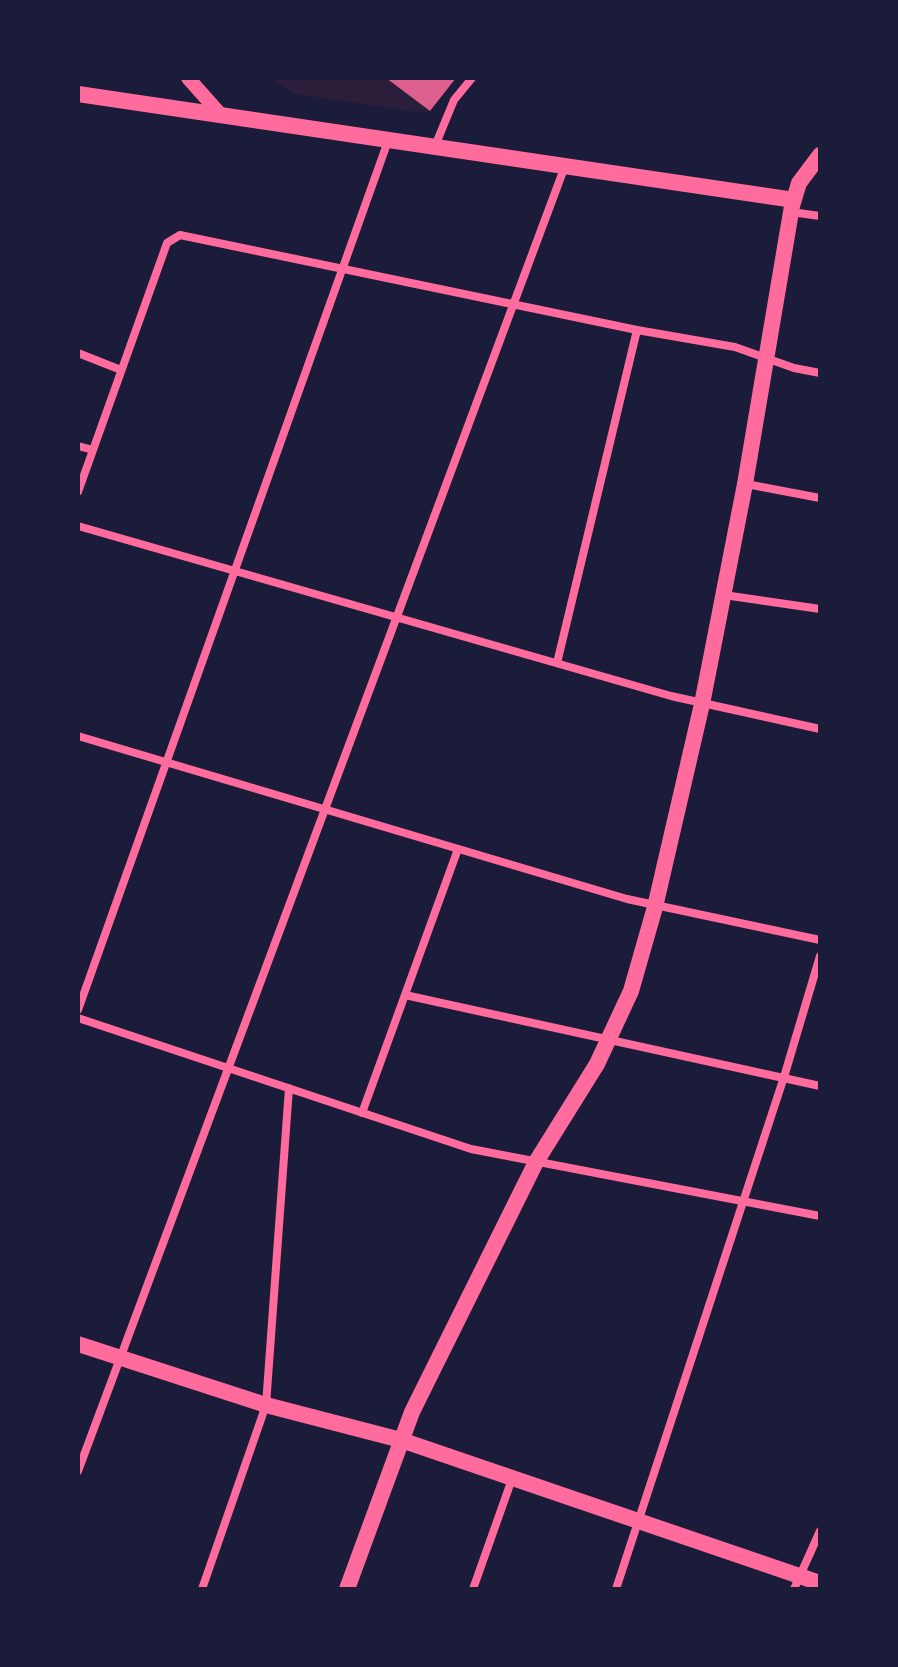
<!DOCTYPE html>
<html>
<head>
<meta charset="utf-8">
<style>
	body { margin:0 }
	#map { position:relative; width:898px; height:1667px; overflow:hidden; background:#1b1b3a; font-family:Roboto,sans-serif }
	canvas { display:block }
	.frame { position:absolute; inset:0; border:80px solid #1b1b3a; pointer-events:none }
</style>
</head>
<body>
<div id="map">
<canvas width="898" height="1667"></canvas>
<div class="frame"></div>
</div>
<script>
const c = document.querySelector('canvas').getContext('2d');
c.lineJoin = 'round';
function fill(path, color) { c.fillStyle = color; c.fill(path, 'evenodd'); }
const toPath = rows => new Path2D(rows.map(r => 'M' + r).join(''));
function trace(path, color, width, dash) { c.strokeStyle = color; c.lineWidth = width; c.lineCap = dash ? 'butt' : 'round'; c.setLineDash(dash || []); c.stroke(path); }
fill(toPath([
	[270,78,386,78,430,111,423,113,294,94]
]), '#2a1e3b');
fill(toPath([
	[386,78,456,78,430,111]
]), '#dd5f8e');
trace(toPath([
	[435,146,454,100,472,78],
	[791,212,820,216],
	[78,353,121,370],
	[78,446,93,450],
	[746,484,820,498],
	[78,492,167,243,180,235,637,330,735,347,794,368,820,373],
	[78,526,671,696,820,729],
	[724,595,820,609],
	[557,663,637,330],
	[78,736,627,899,820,940],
	[405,995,820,1086],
	[78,1010,388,141],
	[78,1018,471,1149,820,1216],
	[362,1113,458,849],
	[78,1471,565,166],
	[202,1589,266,1405,289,1088],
	[473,1589,512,1479],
	[616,1589,784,1077,820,956],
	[794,1589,820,1531]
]), '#ff6b9d', 8);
trace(toPath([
	[188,78,221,115]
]), '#ff6b9d', 14);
trace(toPath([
	[78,94,794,200],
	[78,1344,266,1405,401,1440,820,1583],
	[347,1589,412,1412,536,1162,597,1064,631,991,655,907,702,704,745,484,792,206,799,183,820,155]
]), '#ff6b9d', 16);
</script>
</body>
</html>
